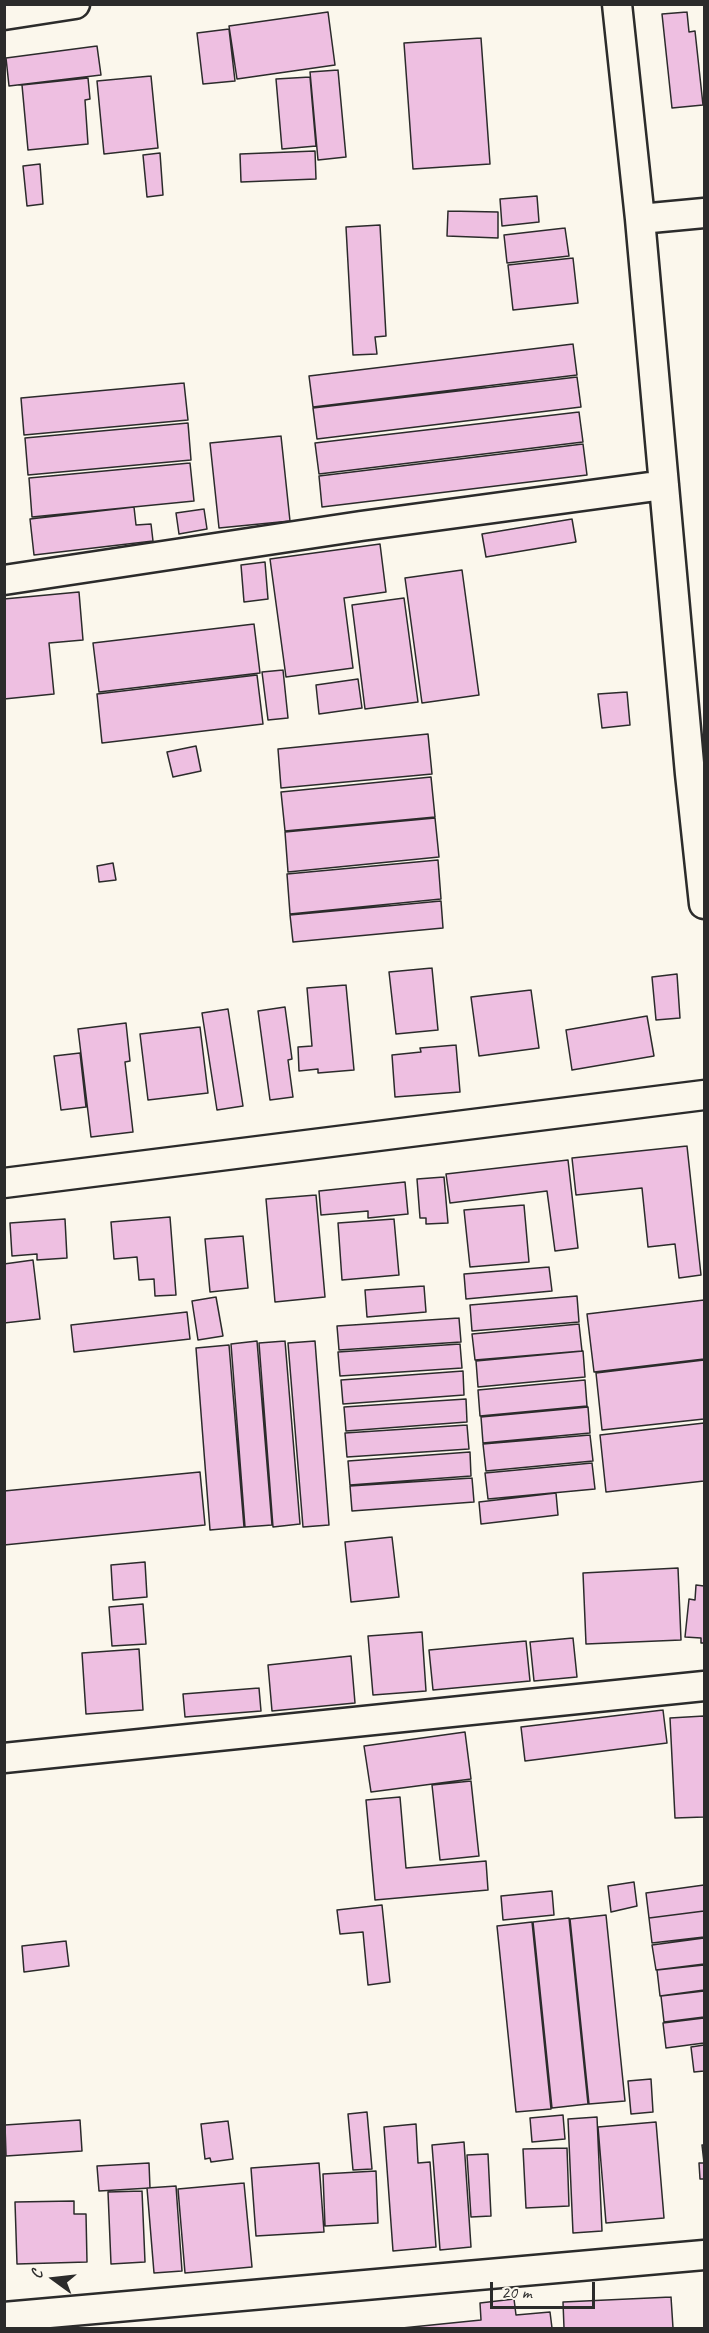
<!DOCTYPE html>
<html>
<head>
<meta charset="utf-8">
<style>
	body { margin:0 }
	#map { position:relative; width:709px; height:2333px; overflow:hidden; background:#fbf7ec; font-family:Caveat,sans-serif }
	canvas { display:block }
	.frame { position:absolute; inset:0; border:6px solid #2b2b2b; pointer-events:none }
	.north { position:absolute; left:24px; top:2249px; width:60px; height:60px; -webkit-text-stroke:4px #fbf7ec; paint-order:stroke; rotate:285deg; font-size:16px; font-weight:700; line-height:24px; text-align:center; color:#2b2b2b }
	.north::after { content:''; display:block; margin:auto; width:21px; height:27px; background:#2b2b2b; clip-path:polygon(50% 0,100% 100%,50% 72%,0 100%) }
	.scale { position:absolute; left:490px; top:2282px; width:105px; height:27px; box-sizing:border-box; border:3px solid #2b2b2b; border-top:0; padding-left:8px; font-size:18px; line-height:21px; white-space:nowrap; color:#2b2b2b; -webkit-text-stroke:4px #fbf7ec; paint-order:stroke }
</style>
</head>
<body>
<div id="map">
<canvas width="709" height="2333"></canvas>
<div class="frame"></div>
<div class="north">С</div>
<div class="scale">20 m</div>
</div>
<script>
const c = document.querySelector('canvas').getContext('2d');
c.lineJoin = 'round';
function fill(path, color) { c.fillStyle = color; c.fill(path, 'evenodd'); }
const toPath = rows => new Path2D(rows.map(r => 'M' + r).join(''));
function trace(path, color, width, dash) { c.strokeStyle = color; c.lineWidth = width; c.lineCap = dash ? 'butt' : 'round'; c.setLineDash(dash || []); c.stroke(path); }
const building = toPath([
	[328,12,335,65,237,79,229,26,328,12],
	[687,12,689,32,695,31,703,105,672,108,662,14,687,12],
	[229,29,235,81,203,84,197,33,229,29],
	[481,38,490,164,413,169,404,43,481,38],
	[97,46,101,75,9,86,6,58,97,46],
	[338,70,346,157,318,160,310,72,338,70],
	[151,76,158,148,104,154,97,81,151,76],
	[310,77,316,146,282,149,276,79,310,77],
	[88,78,90,99,85,100,88,144,28,150,22,85,88,78],
	[315,151,316,179,241,182,240,154,315,151],
	[160,153,163,195,147,197,143,155,160,153],
	[40,164,43,204,27,206,23,166,40,164],
	[537,196,539,222,502,226,500,199,537,196],
	[448,211,498,212,498,238,447,236,448,211],
	[380,225,386,336,375,337,377,354,353,355,346,227,380,225],
	[565,228,569,256,507,263,504,235,565,228],
	[573,258,578,303,513,310,508,265,573,258],
	[573,344,577,375,313,407,309,376,573,344],
	[577,377,581,407,317,439,313,408,577,377],
	[184,383,188,420,24,435,21,398,184,383],
	[579,412,583,442,319,474,315,443,579,412],
	[188,423,191,460,28,475,25,438,188,423],
	[281,436,290,521,219,528,210,443,281,436],
	[583,444,587,475,322,507,319,476,583,444],
	[190,463,194,501,32,517,29,478,190,463],
	[134,507,136,525,151,524,153,541,34,555,30,519,134,507],
	[204,509,207,529,179,534,176,513,204,509],
	[572,519,576,542,486,557,482,534,572,519],
	[380,544,386,592,344,598,353,668,286,677,270,559,380,544],
	[265,562,268,599,244,602,241,565,265,562],
	[462,570,479,695,422,703,405,578,462,570],
	[79,592,83,640,49,643,54,694,4,699,4,599,79,592],
	[404,598,418,702,365,709,352,605,404,598],
	[254,624,260,673,99,692,93,643,254,624],
	[283,670,288,718,268,720,262,672,283,670],
	[257,675,263,724,102,743,97,694,257,675],
	[358,679,362,708,319,714,316,685,358,679],
	[627,692,630,725,602,728,598,694,627,692],
	[428,734,432,774,281,788,278,749,428,734],
	[196,746,201,771,173,777,167,752,196,746],
	[431,777,435,817,285,831,281,792,431,777],
	[435,818,439,857,288,872,285,832,435,818],
	[438,860,441,899,290,914,287,874,438,860],
	[113,863,116,880,99,882,97,866,113,863],
	[441,901,443,928,293,942,290,915,441,901],
	[432,968,438,1030,396,1034,389,972,432,968],
	[677,974,680,1018,656,1020,652,977,677,974],
	[346,985,354,1070,318,1073,318,1069,299,1071,298,1047,312,1046,307,988,346,985],
	[531,990,539,1048,479,1056,471,997,531,990],
	[285,1007,292,1059,288,1060,293,1097,270,1100,258,1011,285,1007],
	[228,1009,243,1106,217,1110,202,1013,228,1009],
	[647,1016,654,1056,572,1070,566,1030,647,1016],
	[126,1023,130,1061,125,1062,133,1132,91,1137,78,1029,126,1023],
	[200,1027,208,1093,148,1100,140,1034,200,1027],
	[456,1045,460,1092,395,1097,392,1055,421,1052,420,1048,456,1045],
	[80,1053,86,1107,61,1110,54,1056,80,1053],
	[687,1146,701,1275,679,1278,675,1244,648,1247,642,1188,576,1195,572,1158,687,1146],
	[568,1160,578,1248,555,1251,547,1191,450,1203,446,1174,568,1160],
	[444,1177,448,1223,426,1224,426,1218,420,1218,417,1179,444,1177],
	[405,1182,408,1214,368,1218,368,1211,321,1215,319,1191,405,1182],
	[316,1195,325,1297,275,1302,266,1199,316,1195],
	[524,1205,529,1262,470,1267,464,1210,524,1205],
	[170,1217,176,1295,155,1296,154,1279,139,1280,137,1257,114,1259,111,1222,170,1217],
	[65,1219,67,1258,37,1260,37,1254,12,1256,10,1223,65,1219],
	[394,1219,399,1275,342,1280,338,1223,394,1219],
	[243,1236,248,1288,210,1292,205,1239,243,1236],
	[33,1260,40,1319,4,1323,4,1264,33,1260],
	[549,1267,552,1291,466,1299,464,1274,549,1267],
	[424,1286,426,1312,367,1317,365,1290,424,1286],
	[577,1296,579,1322,472,1331,470,1305,577,1296],
	[216,1297,223,1336,198,1340,192,1301,216,1297],
	[704,1300,704,1359,594,1372,587,1314,704,1300],
	[187,1312,190,1339,74,1352,71,1325,187,1312],
	[459,1318,461,1342,339,1350,337,1326,459,1318],
	[579,1324,582,1351,475,1360,472,1334,579,1324],
	[257,1341,272,1525,245,1527,231,1344,257,1341],
	[285,1341,300,1524,273,1527,259,1343,285,1341],
	[315,1341,329,1525,303,1527,288,1343,315,1341],
	[460,1344,462,1368,340,1376,338,1352,460,1344],
	[229,1345,244,1527,210,1530,196,1348,229,1345],
	[583,1351,585,1377,478,1387,476,1361,583,1351],
	[704,1360,704,1419,602,1430,596,1373,704,1360],
	[463,1371,464,1395,343,1404,341,1380,463,1371],
	[585,1380,587,1406,480,1416,478,1390,585,1380],
	[466,1399,467,1422,346,1431,344,1407,466,1399],
	[588,1407,590,1433,483,1443,481,1417,588,1407],
	[704,1423,704,1481,606,1492,600,1435,704,1423],
	[467,1425,469,1449,347,1457,345,1433,467,1425],
	[590,1435,593,1461,486,1471,483,1444,590,1435],
	[470,1452,471,1476,350,1485,348,1461,470,1452],
	[592,1463,595,1489,488,1499,485,1473,592,1463],
	[200,1472,205,1525,4,1545,4,1491,200,1472],
	[472,1478,474,1502,352,1511,350,1486,472,1478],
	[556,1493,558,1515,481,1524,479,1502,556,1493],
	[392,1537,399,1597,351,1602,345,1542,392,1537],
	[145,1562,147,1597,113,1600,111,1565,145,1562],
	[678,1568,681,1640,586,1644,583,1573,678,1568],
	[696,1585,704,1586,704,1643,701,1643,701,1638,685,1637,689,1599,695,1600,696,1585],
	[143,1604,146,1644,112,1646,109,1607,143,1604],
	[422,1632,426,1691,373,1695,368,1636,422,1632],
	[573,1638,577,1677,534,1681,530,1642,573,1638],
	[526,1641,530,1681,433,1690,429,1650,526,1641],
	[139,1649,143,1710,86,1714,82,1653,139,1649],
	[351,1656,355,1703,272,1711,268,1665,351,1656],
	[259,1688,261,1711,185,1717,183,1694,259,1688],
	[663,1710,667,1743,525,1761,521,1727,663,1710],
	[704,1716,704,1817,675,1818,670,1718,704,1716],
	[465,1732,471,1779,371,1792,364,1746,465,1732],
	[471,1781,479,1856,440,1860,432,1785,471,1781],
	[400,1797,406,1868,486,1861,488,1890,375,1900,366,1800,400,1797],
	[634,1882,637,1906,611,1912,608,1886,634,1882],
	[704,1885,704,1911,649,1918,646,1893,704,1885],
	[552,1891,554,1915,503,1920,501,1896,552,1891],
	[382,1905,390,1982,368,1985,363,1932,340,1934,337,1910,382,1905],
	[704,1911,704,1937,652,1943,649,1918,704,1911],
	[606,1915,625,2101,589,2104,570,1919,606,1915],
	[569,1918,588,2104,552,2108,533,1922,569,1918],
	[532,1922,551,2109,516,2112,497,1926,532,1922],
	[704,1938,704,1964,656,1970,652,1945,704,1938],
	[66,1941,69,1966,24,1972,22,1946,66,1941],
	[704,1965,704,1990,660,1996,657,1970,704,1965],
	[704,1991,704,2017,664,2022,661,1996,704,1991],
	[704,2018,704,2043,666,2048,663,2023,704,2018],
	[704,2045,704,2071,694,2072,691,2047,704,2045],
	[651,2079,653,2112,631,2114,628,2081,651,2079],
	[367,2112,372,2169,353,2170,348,2114,367,2112],
	[563,2115,565,2139,532,2142,530,2118,563,2115],
	[597,2117,602,2231,573,2233,568,2119,597,2117],
	[80,2120,82,2151,6,2156,5,2125,80,2120],
	[228,2121,233,2159,211,2162,210,2158,205,2159,201,2124,228,2121],
	[656,2122,664,2218,606,2223,598,2127,656,2122],
	[416,2124,418,2163,430,2162,436,2247,393,2251,384,2127,416,2124],
	[464,2142,471,2247,440,2250,432,2145,464,2142],
	[702,2145,704,2145,704,2179,700,2179,699,2163,704,2163,702,2145],
	[567,2148,569,2206,526,2208,523,2149,567,2148],
	[488,2154,491,2216,471,2217,467,2155,488,2154],
	[149,2163,150,2188,99,2191,97,2166,149,2163],
	[319,2163,324,2232,256,2236,251,2168,319,2163],
	[376,2171,378,2223,325,2226,323,2174,376,2171],
	[244,2183,252,2267,185,2273,178,2189,244,2183],
	[176,2186,182,2271,154,2273,147,2188,176,2186],
	[142,2191,145,2262,111,2264,108,2192,142,2191],
	[74,2201,74,2214,86,2214,87,2262,17,2264,15,2202,74,2201],
	[671,2297,673,2328,564,2328,563,2302,671,2297],
	[514,2299,516,2315,550,2312,552,2328,402,2328,481,2320,480,2303,514,2299]
]);
fill(building, '#eebfe1');
trace(building, '#2b2b2b', 1.5);
const street = toPath([
	[617,4,640,219,690,774,704,904],
	[4,15,75,4],
	[640,219,704,213],
	[4,580,361,526,664,485],
	[4,1183,704,1095],
	[4,1758,704,1686],
	[4,2317,704,2255]
]);
trace(street, '#2b2b2b', 33);
trace(street, '#fbf7ec', 28);
</script>
</body>
</html>
